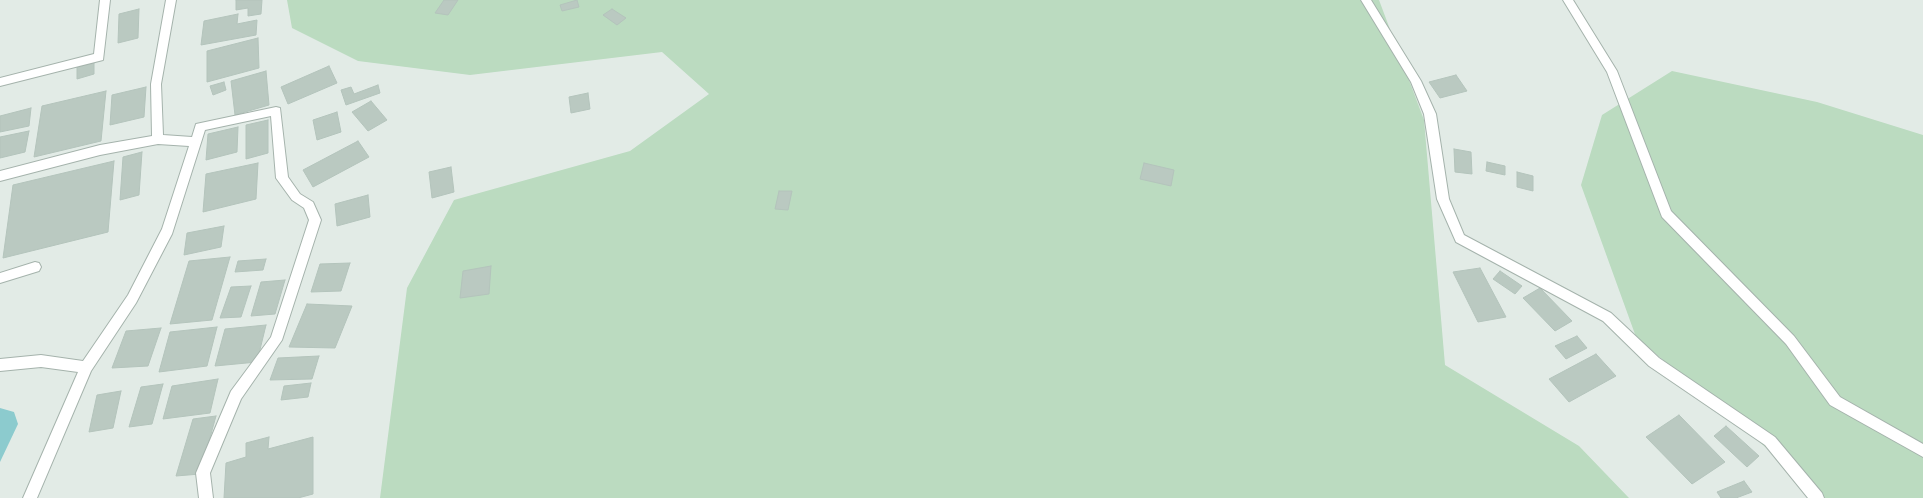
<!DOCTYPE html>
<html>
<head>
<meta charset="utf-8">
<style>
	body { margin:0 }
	canvas { display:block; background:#e2ebe6 }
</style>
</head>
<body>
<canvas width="1923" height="498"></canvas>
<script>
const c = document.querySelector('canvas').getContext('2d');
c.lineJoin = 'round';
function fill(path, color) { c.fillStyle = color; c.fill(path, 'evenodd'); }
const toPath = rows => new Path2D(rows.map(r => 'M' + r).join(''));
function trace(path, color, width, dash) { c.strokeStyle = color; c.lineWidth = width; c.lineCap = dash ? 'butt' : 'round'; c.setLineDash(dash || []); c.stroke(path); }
fill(toPath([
	[287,0,1379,0,1424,120,1445,365,1579,446,1629,498,380,498,407,288,454,200,630,151,709,94,662,52,470,75,358,61,292,28],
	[1672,71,1817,102,1923,135,1923,498,1814,498,1797,474,1636,337,1581,185,1602,115]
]), '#bbdbc0');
fill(toPath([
	[0,408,14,412,18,424,0,462]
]), '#8ccbce');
const building = toPath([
	[236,0,262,0,261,14,248,16,248,8,236,10,236,0],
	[444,0,458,0,448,15,435,13,444,0],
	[577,0,579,7,562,11,560,5,577,0],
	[139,9,138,38,118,43,119,14,139,9],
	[612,9,626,18,617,25,603,15,612,9],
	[238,14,237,24,257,20,256,35,201,45,204,21,238,14],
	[258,38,259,68,207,82,207,51,258,38],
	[94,63,94,74,77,79,77,67,94,63],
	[329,66,337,83,288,104,281,87,329,66],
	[266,71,269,105,235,115,231,81,266,71],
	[1456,75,1467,91,1440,98,1429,82,1456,75],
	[224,82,226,90,213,95,210,86,224,82],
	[378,85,380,93,346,105,341,90,351,87,354,94,378,85],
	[146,87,144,117,110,125,112,95,146,87],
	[106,91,101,141,34,157,42,106,106,91],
	[588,93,590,109,571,113,569,97,588,93],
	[371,101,387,120,368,131,352,112,371,101],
	[31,108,29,126,0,132,0,116,31,108],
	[337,112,341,132,317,140,313,120,337,112],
	[268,120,268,153,246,159,246,125,268,120],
	[238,127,237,152,206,160,208,134,238,127],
	[29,131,25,152,0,158,0,137,29,131],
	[358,141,369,157,313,187,303,170,358,141],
	[1454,149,1471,152,1472,174,1455,172,1454,149],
	[142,152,139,195,120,200,123,157,142,152],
	[114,161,108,232,3,258,13,185,114,161],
	[1487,162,1505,166,1505,175,1486,171,1487,162],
	[258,163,256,199,203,212,206,174,258,163],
	[1144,163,1174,170,1171,186,1140,179,1144,163],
	[451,167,454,192,432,198,429,172,451,167],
	[1517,172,1533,176,1533,191,1517,187,1517,172],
	[779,191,792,191,788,210,775,209,779,191],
	[368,195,370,217,337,226,335,204,368,195],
	[224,226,221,247,184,255,187,233,224,226],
	[230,257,212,320,170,324,189,261,230,257],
	[266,259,263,270,235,272,238,261,266,259],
	[350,263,341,291,311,292,320,264,350,263],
	[491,266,489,294,460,298,463,271,491,266],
	[1480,268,1506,317,1478,322,1453,272,1480,268],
	[1500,271,1522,286,1515,294,1493,279,1500,271],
	[285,280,275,314,251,316,261,282,285,280],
	[251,286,241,317,220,318,231,287,251,286],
	[1540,288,1572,321,1555,331,1523,298,1540,288],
	[307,304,352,306,335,348,289,347,307,304],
	[266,325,257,362,215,366,225,329,266,325],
	[217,327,207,366,159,372,170,332,217,327],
	[161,328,148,366,112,368,126,331,161,328],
	[1577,336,1587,348,1566,359,1555,346,1577,336],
	[1596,354,1616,376,1569,402,1549,379,1596,354],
	[319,356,312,379,270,380,278,358,319,356],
	[218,379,210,413,163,419,172,386,218,379],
	[311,383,308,397,281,400,284,386,311,383],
	[163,384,152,424,129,427,141,387,163,384],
	[121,391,113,428,89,432,97,395,121,391],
	[1679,415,1725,462,1692,484,1646,437,1679,415],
	[216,416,200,474,176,476,193,419,216,416],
	[1726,426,1759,456,1747,467,1714,436,1726,426],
	[269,437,268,449,313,437,313,494,298,498,224,498,226,463,246,457,246,443,269,437],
	[1744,481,1752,492,1736,498,1721,498,1717,492,1744,481]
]);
fill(building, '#bac9c1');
trace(building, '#b4c4bc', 1);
const minor = toPath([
	[100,0,110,0,103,60,0,86,0,78,94,54,100,0],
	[166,0,176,0,161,84,163,135,192,137,196,124,276,107,280,108,288,177,300,194,313,202,321,220,282,340,241,399,210,473,213,498,199,498,196,473,231,391,271,337,309,220,304,208,292,200,276,178,271,116,205,130,172,234,136,303,91,371,37,498,23,498,78,372,41,367,0,371,0,359,41,355,83,361,128,295,162,229,189,146,158,144,100,155,0,181,0,171,100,145,152,136,151,84,166,0],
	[1361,0,1371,0,1421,81,1436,114,1449,199,1464,235,1611,313,1659,358,1775,437,1822,493,1824,498,1808,498,1765,445,1649,366,1603,321,1456,242,1437,199,1424,114,1411,82,1361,0],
	[1563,0,1573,0,1617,71,1671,211,1794,336,1840,397,1923,444,1923,457,1830,405,1786,344,1662,217,1607,72,1563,0],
	[35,262,39,263,41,267,39,271,0,283,0,273,35,262]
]);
trace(minor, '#a5b3ac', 2);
fill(minor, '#fff');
</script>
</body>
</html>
